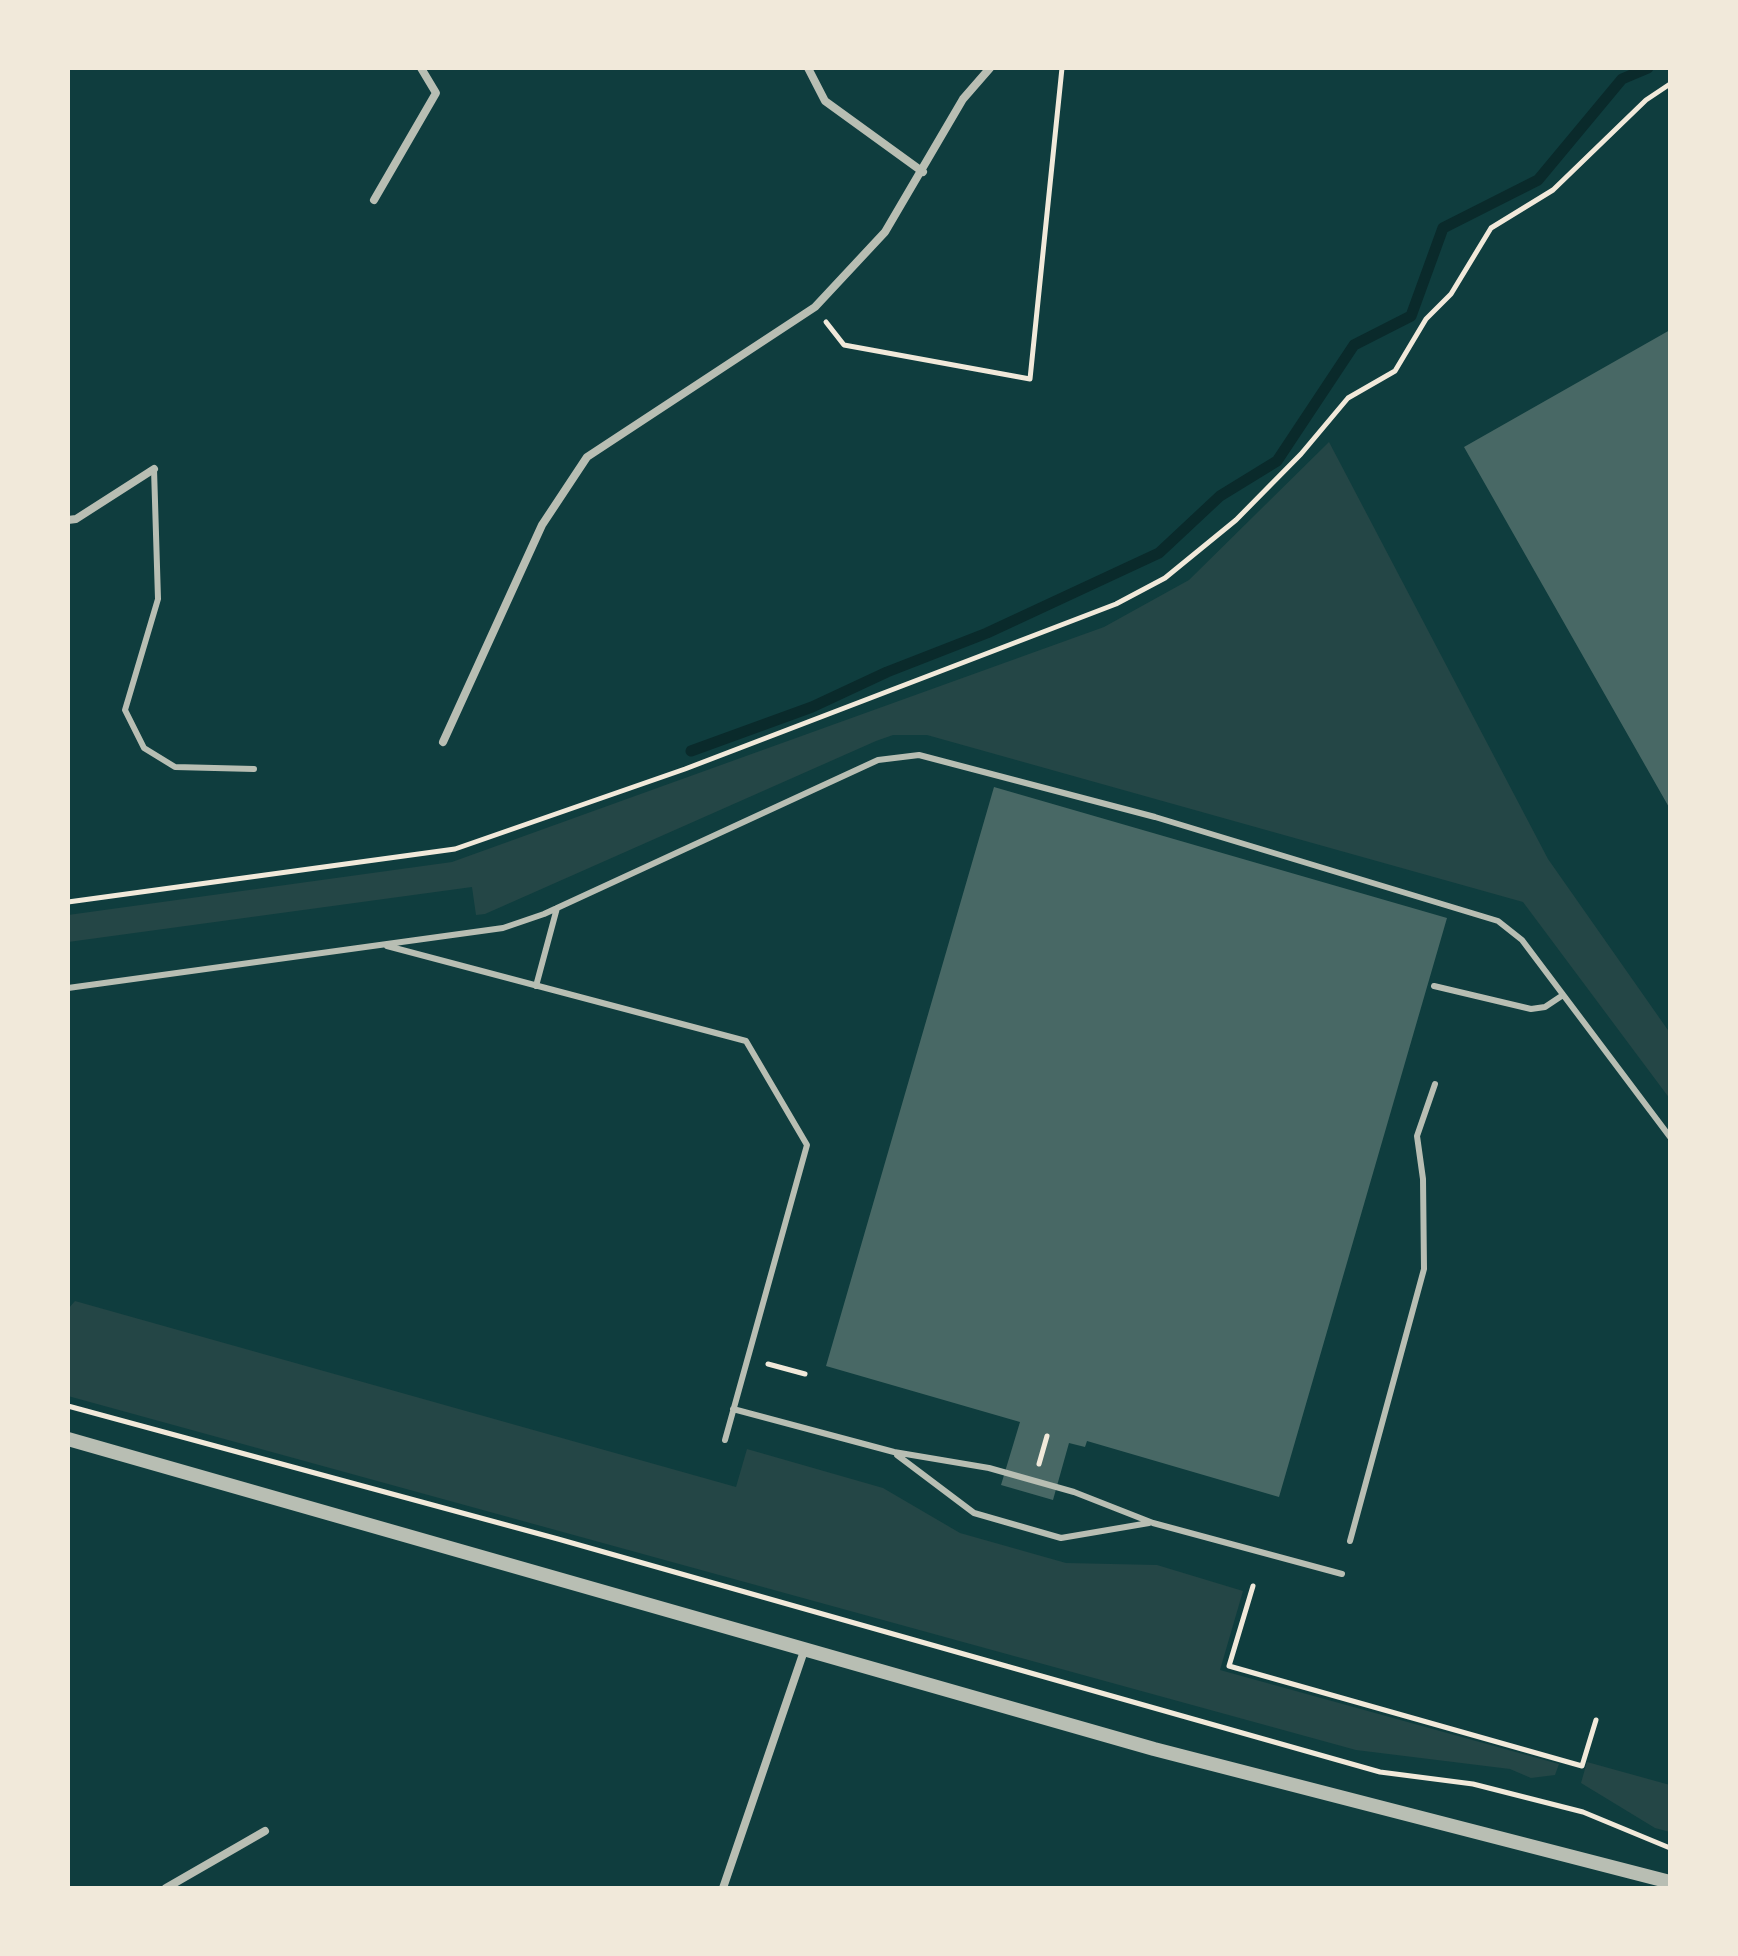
<!DOCTYPE html>
<html>
<head>
<meta charset="utf-8">
<style>
	body { margin:0 }
	#map { position:relative; width:1738px; height:1956px; overflow:hidden; background:#0f3d3e; font-family:"Asap Condensed",sans-serif }
	canvas { display:block }
	.frame { position:absolute; inset:0; border:70px solid #f1e9da; pointer-events:none }
</style>
</head>
<body>
<div id="map">
<canvas width="1738" height="1956"></canvas>
<div class="frame"></div>
</div>
<script>
const c = document.querySelector('canvas').getContext('2d');
c.lineJoin = 'round';
function fill(path, color) { c.fillStyle = color; c.fill(path, 'evenodd'); }
const toPath = rows => new Path2D(rows.map(r => 'M' + r).join(''));
function trace(path, color, width, dash) { c.strokeStyle = color; c.lineWidth = width; c.lineCap = dash ? 'butt' : 'round'; c.setLineDash(dash || []); c.stroke(path); }
fill(toPath([
	[1329,442,1548,859,1670,1033,1670,1099,1523,902,927,735,893,735,876,741,485,914,476,915,472,887,68,942,68,915,452,862,1104,627,1189,580],
	[75,1301,736,1487,747,1449,883,1488,960,1533,1066,1563,1157,1565,1243,1591,1220,1670,1559,1764,1555,1775,1531,1778,1510,1769,1356,1750,68,1396,68,1309],
	[1587,1762,1670,1785,1670,1832,1655,1828,1581,1783]
]), '#244646');
trace(toPath([
	[691,751,812,707,887,672,987,633,1159,553,1220,496,1277,461,1354,345,1411,316,1443,228,1538,180,1622,79,1648,68]
]), '#0a2a2b', 11);
fill(toPath([
	[1670,330,1670,809,1464,447],
	[994,787,1447,918,1279,1497,1087,1441,1085,1447,1069,1443,1053,1500,1001,1485,1020,1422,826,1366]
]), '#486865');
trace(toPath([
	[826,322,844,345,1030,379,1062,68],
	[68,902,455,849,685,769,1116,604,1165,578,1236,520,1301,454,1348,398,1395,371,1426,319,1451,294,1491,228,1553,190,1646,100,1670,84],
	[768,1364,805,1374],
	[68,1406,558,1539,1380,1772,1473,1784,1583,1812,1670,1848],
	[1039,1464,1047,1436],
	[1253,1586,1229,1666,1582,1766,1596,1720]
]), '#f1e9da', 5);
trace(toPath([
	[154,469,158,599,125,710,144,748,175,767,254,769],
	[387,946,746,1041,807,1145,725,1440],
	[536,986,557,908],
	[1434,986,1531,1009,1545,1007,1563,995],
	[68,988,503,928,544,914,878,760,919,755,1155,817,1498,921,1522,940,1670,1137],
	[733,1409,894,1452,989,1468,1074,1492,1153,1523,1342,1574],
	[897,1455,974,1513,1061,1538,1149,1523],
	[1350,1541,1424,1269,1423,1179,1417,1136,1435,1084]
]), '#b8beb3', 6);
trace(toPath([
	[808,68,825,101,923,172],
	[374,200,436,93,421,68],
	[68,520,76,519,154,469],
	[443,742,542,525,587,457,815,307,885,232,963,99,990,68],
	[166,1888,265,1831],
	[723,1888,804,1651]
]), '#b8beb3', 8);
trace(toPath([
	[68,1439,1154,1749,1670,1882]
]), '#b8beb3', 14);
</script>
</body>
</html>
